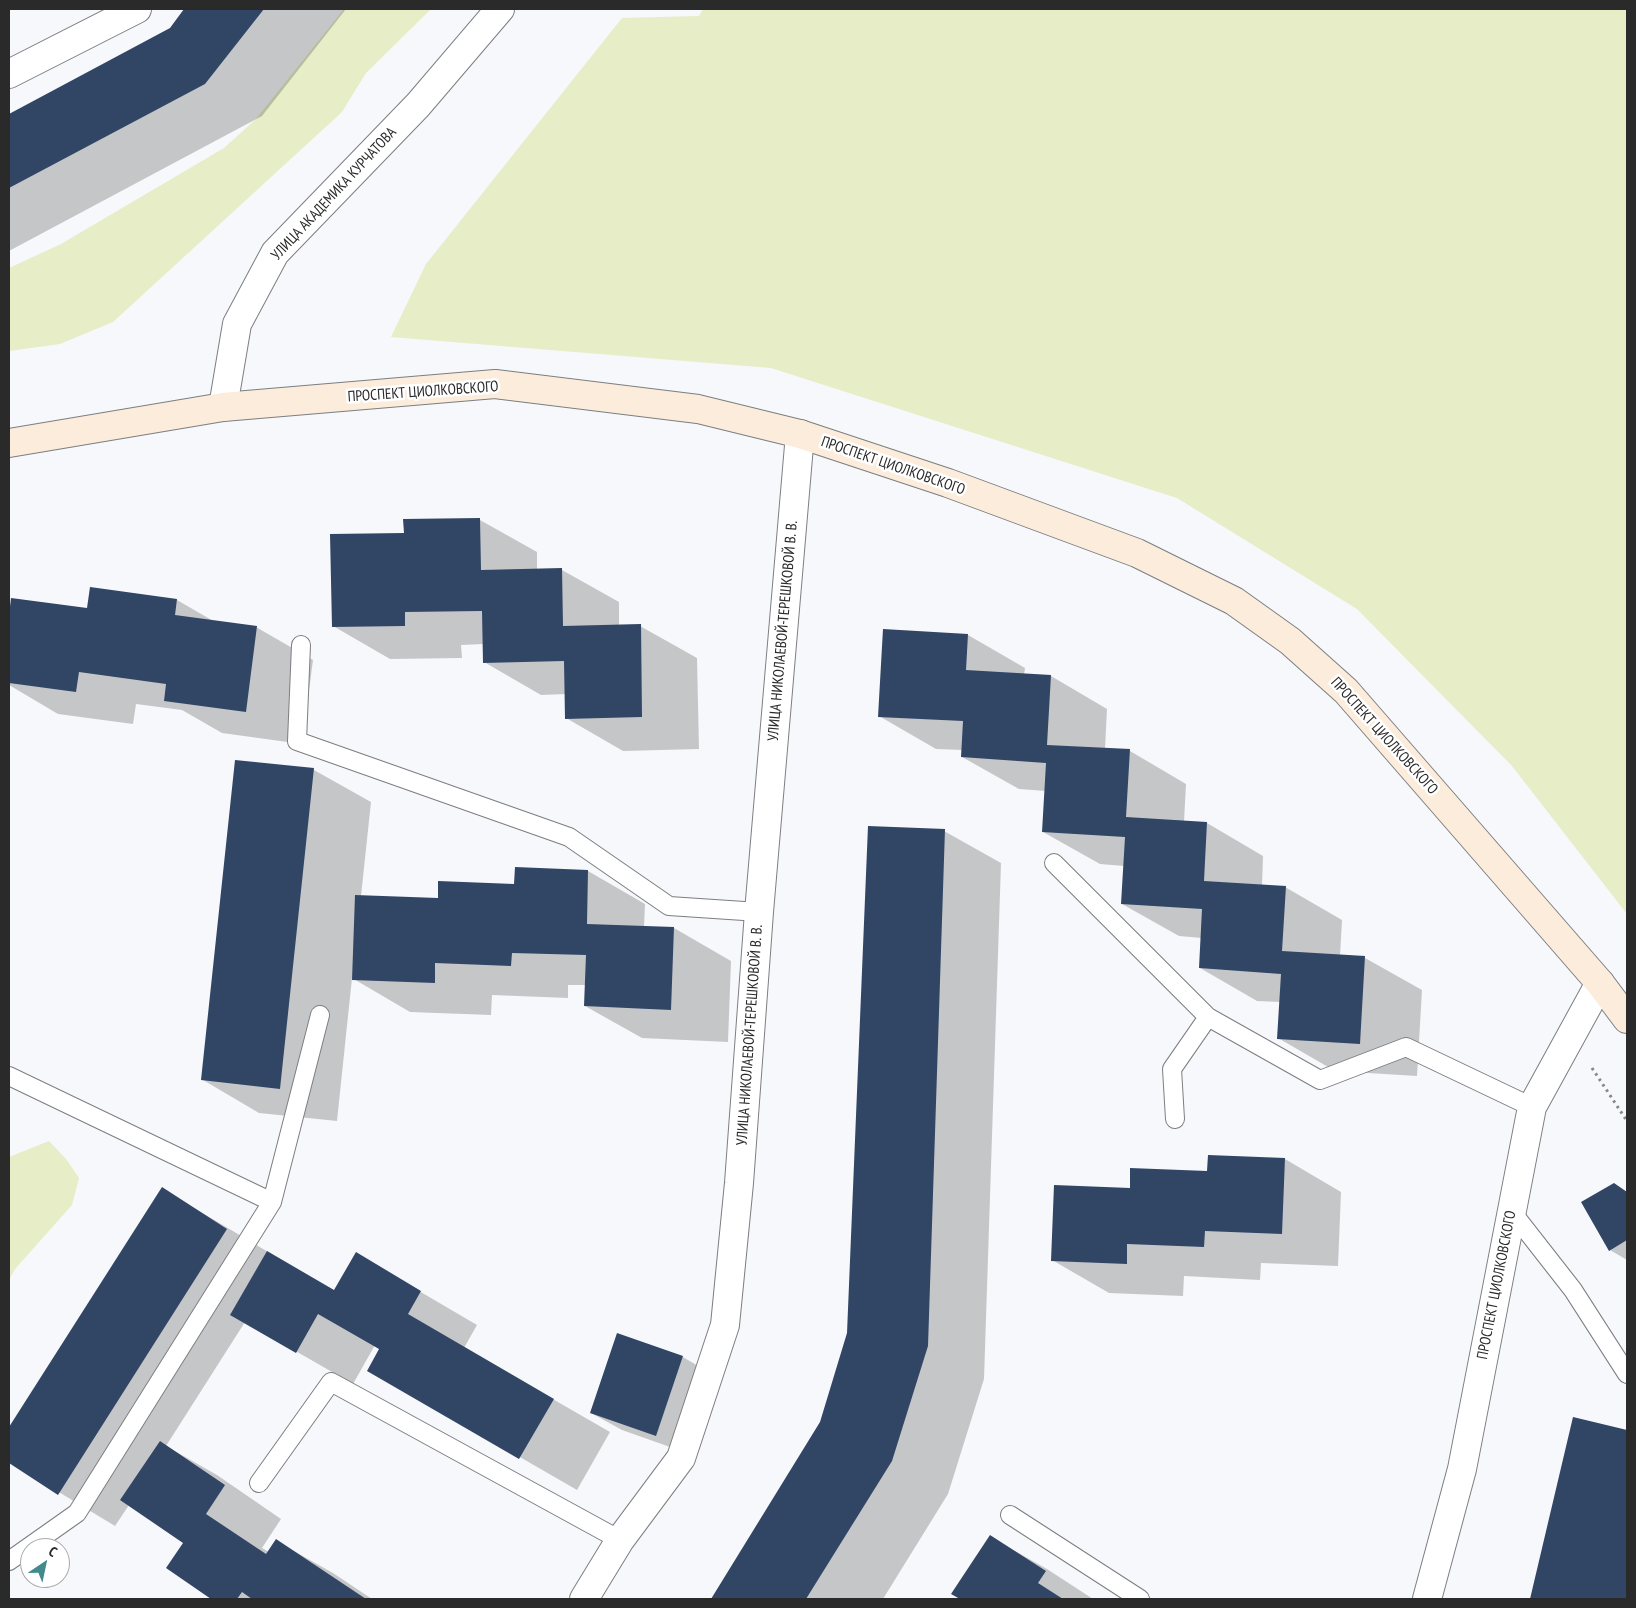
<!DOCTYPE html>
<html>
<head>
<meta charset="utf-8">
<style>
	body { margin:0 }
	#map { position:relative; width:1636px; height:1608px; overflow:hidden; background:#f6f8fb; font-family:"PT Sans Narrow",sans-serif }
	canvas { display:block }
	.frame { position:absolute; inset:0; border:10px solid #2a2a2b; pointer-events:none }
	.north { position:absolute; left:20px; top:1538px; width:50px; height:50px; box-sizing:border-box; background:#fff; border:1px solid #aaa; border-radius:50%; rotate:34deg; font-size:14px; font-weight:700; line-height:20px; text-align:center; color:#2a2a2b }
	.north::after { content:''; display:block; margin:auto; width:18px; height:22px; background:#428a8d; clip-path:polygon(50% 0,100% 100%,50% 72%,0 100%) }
</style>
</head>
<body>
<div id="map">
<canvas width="1636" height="1608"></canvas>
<div class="frame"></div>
<div class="north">С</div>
</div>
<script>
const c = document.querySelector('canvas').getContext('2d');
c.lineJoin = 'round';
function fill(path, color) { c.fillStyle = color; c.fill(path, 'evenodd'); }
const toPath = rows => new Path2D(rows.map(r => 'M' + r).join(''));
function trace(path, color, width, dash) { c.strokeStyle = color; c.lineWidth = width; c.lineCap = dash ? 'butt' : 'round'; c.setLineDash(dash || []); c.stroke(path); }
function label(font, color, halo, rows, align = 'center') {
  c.font = font + ' "PT Sans Narrow",sans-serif'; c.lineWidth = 5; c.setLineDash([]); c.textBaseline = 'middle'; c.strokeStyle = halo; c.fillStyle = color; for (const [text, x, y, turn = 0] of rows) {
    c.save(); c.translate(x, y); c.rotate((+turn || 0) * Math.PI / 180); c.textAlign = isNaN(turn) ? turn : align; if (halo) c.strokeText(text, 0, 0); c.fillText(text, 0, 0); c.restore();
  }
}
fill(toPath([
	[344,9,431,9,366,73,342,112,113,322,60,344,9,351,9,268,61,244,224,148,255,120],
	[703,9,1627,9,1627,914,1512,766,1357,609,1177,498,771,368,391,337,426,264,622,18,699,16],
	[49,1141,66,1159,79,1178,72,1205,15,1269,9,1280,9,1157]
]), '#e6edc7');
fill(toPath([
	[186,9,346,9,262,116,9,251,9,116,171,29],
	[480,520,537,552,537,570,562,570,619,602,619,626,640,626,697,658,699,749,623,751,566,718,566,694,541,695,484,662,484,644,461,645,462,658,390,659,333,626,405,534,405,521],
	[12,599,88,609,177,600,215,622,256,627,313,660,302,744,222,733,182,710,136,704,133,724,58,714,9,685,9,625],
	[968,635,1025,668,1024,675,1051,676,1107,709,1105,749,1130,751,1186,784,1184,822,1207,823,1263,856,1262,886,1285,887,1342,920,1340,956,1365,958,1422,990,1417,1076,1335,1071,1278,1038,1280,1002,1257,1001,1200,968,1202,938,1179,936,1122,904,1124,866,1100,864,1043,832,1046,791,1019,789,962,757,963,750,936,749,879,716],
	[237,761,314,770,371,802,361,896,439,899,515,885,516,869,588,871,645,904,644,927,674,928,731,961,728,1042,642,1038,585,1006,586,985,568,985,568,998,492,995,491,1015,410,1012,352,978,337,1121,259,1113,203,1080],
	[944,831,1001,863,984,1379,948,1494,883,1599,712,1599,821,1422,849,1333],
	[1285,1159,1341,1192,1338,1266,1261,1263,1260,1280,1184,1276,1183,1296,1109,1293,1052,1260,1131,1189,1208,1172],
	[1614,1185,1627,1192,1627,1260,1610,1250],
	[162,1189,334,1291,356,1254,477,1325,464,1348,610,1432,577,1490,369,1370,381,1349,375,1345,353,1384,245,1322,166,1446,217,1475,281,1519,262,1548,269,1552,276,1541,333,1573,372,1599,214,1599,168,1568,185,1543,129,1505,115,1526,9,1462,9,1429],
	[683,1357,713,1375,687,1453,622,1430,591,1413],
	[1574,1418,1627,1431,1627,1599,1532,1599],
	[990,1537,1047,1569,1093,1599,962,1599,953,1593]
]), '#0003');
fill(toPath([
	[184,9,264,9,205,84,9,188,9,114,170,28],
	[480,518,481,570,562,568,563,626,641,624,642,717,565,719,564,661,483,663,482,611,405,612,405,626,332,627,330,534,404,533,403,519],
	[90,587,177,599,175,615,257,626,246,712,164,701,166,684,79,672,76,692,9,683,9,615,11,598,87,608],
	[883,629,968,634,966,670,1051,675,1047,745,1130,749,1126,817,1207,822,1204,881,1286,886,1282,951,1365,956,1360,1044,1277,1039,1281,974,1199,968,1202,909,1121,904,1125,837,1042,832,1046,763,961,757,963,721,878,717],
	[235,760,314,768,280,1089,201,1080],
	[868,826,945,829,928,1346,892,1461,806,1599,711,1599,820,1422,847,1333],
	[515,867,588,870,587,924,674,927,671,1010,584,1006,586,955,512,953,511,966,435,963,435,983,352,980,355,895,438,898,438,881,514,884],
	[1208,1155,1285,1158,1282,1234,1205,1231,1204,1247,1127,1244,1127,1264,1051,1261,1054,1185,1130,1188,1130,1168,1207,1171],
	[1614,1183,1627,1192,1627,1240,1609,1251,1581,1202],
	[162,1187,227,1229,58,1495,9,1463,9,1427],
	[267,1251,334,1290,356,1252,421,1291,408,1314,554,1399,519,1459,367,1371,379,1349,318,1314,296,1353,230,1315],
	[617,1333,683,1356,656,1436,590,1413],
	[1573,1417,1627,1430,1627,1599,1530,1599],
	[160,1441,225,1485,206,1514,266,1554,276,1539,366,1599,252,1599,242,1592,237,1599,211,1599,166,1568,183,1543,120,1500],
	[990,1535,1046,1571,1038,1583,1063,1599,960,1599,951,1594]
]), '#314565');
const lane = toPath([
	[301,645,297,741,569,837,669,906,759,912],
	[1054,863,1208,1017,1320,1080,1406,1047,1532,1107],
	[9,1076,272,1202],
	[1175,1119,1172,1069,1208,1017],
	[1512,1212,1573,1290,1627,1374],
	[259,1483,331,1382,620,1540],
	[1010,1515,1140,1599],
	[9,1561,77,1513,272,1202,320,1015]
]);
const street = toPath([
	[9,74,137,9],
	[223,407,237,324,275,253,418,105,500,9],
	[584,1599,620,1540,681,1458,725,1325,739,1183,759,912,800,434],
	[1427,1599,1462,1469,1532,1107,1600,983]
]);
const secondary = toPath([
	[9,443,223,407,495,384,698,409,800,434,948,483,1137,553,1234,601,1290,641,1346,691,1600,983,1627,1019]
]);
trace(lane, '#7c7e81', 20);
trace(street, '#7c7e81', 30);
trace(secondary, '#7c7e81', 30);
trace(toPath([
	[1592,1068,1627,1121]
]), '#87888a', 3, [2.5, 4]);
trace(lane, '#fff', 18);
trace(street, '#fff', 28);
trace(secondary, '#fcecdb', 28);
label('15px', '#2a2a2b', '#fff', [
	["УЛИЦА АКАДЕМИКА КУРЧАТОВА",334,194,-47],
	["ПРОСПЕКТ ЦИОЛКОВСКОГО",423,392,-4],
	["ПРОСПЕКТ ЦИОЛКОВСКОГО",893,466,19],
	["УЛИЦА НИКОЛАЕВОЙ-ТЕРЕШКОВОЙ В. В.",783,631,-85],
	["ПРОСПЕКТ ЦИОЛКОВСКОГО",1384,736,48],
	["УЛИЦА НИКОЛАЕВОЙ-ТЕРЕШКОВОЙ В. В.",750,1035,-86],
	["ПРОСПЕКТ ЦИОЛКОВСКОГО",1497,1285,-79]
]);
</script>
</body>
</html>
